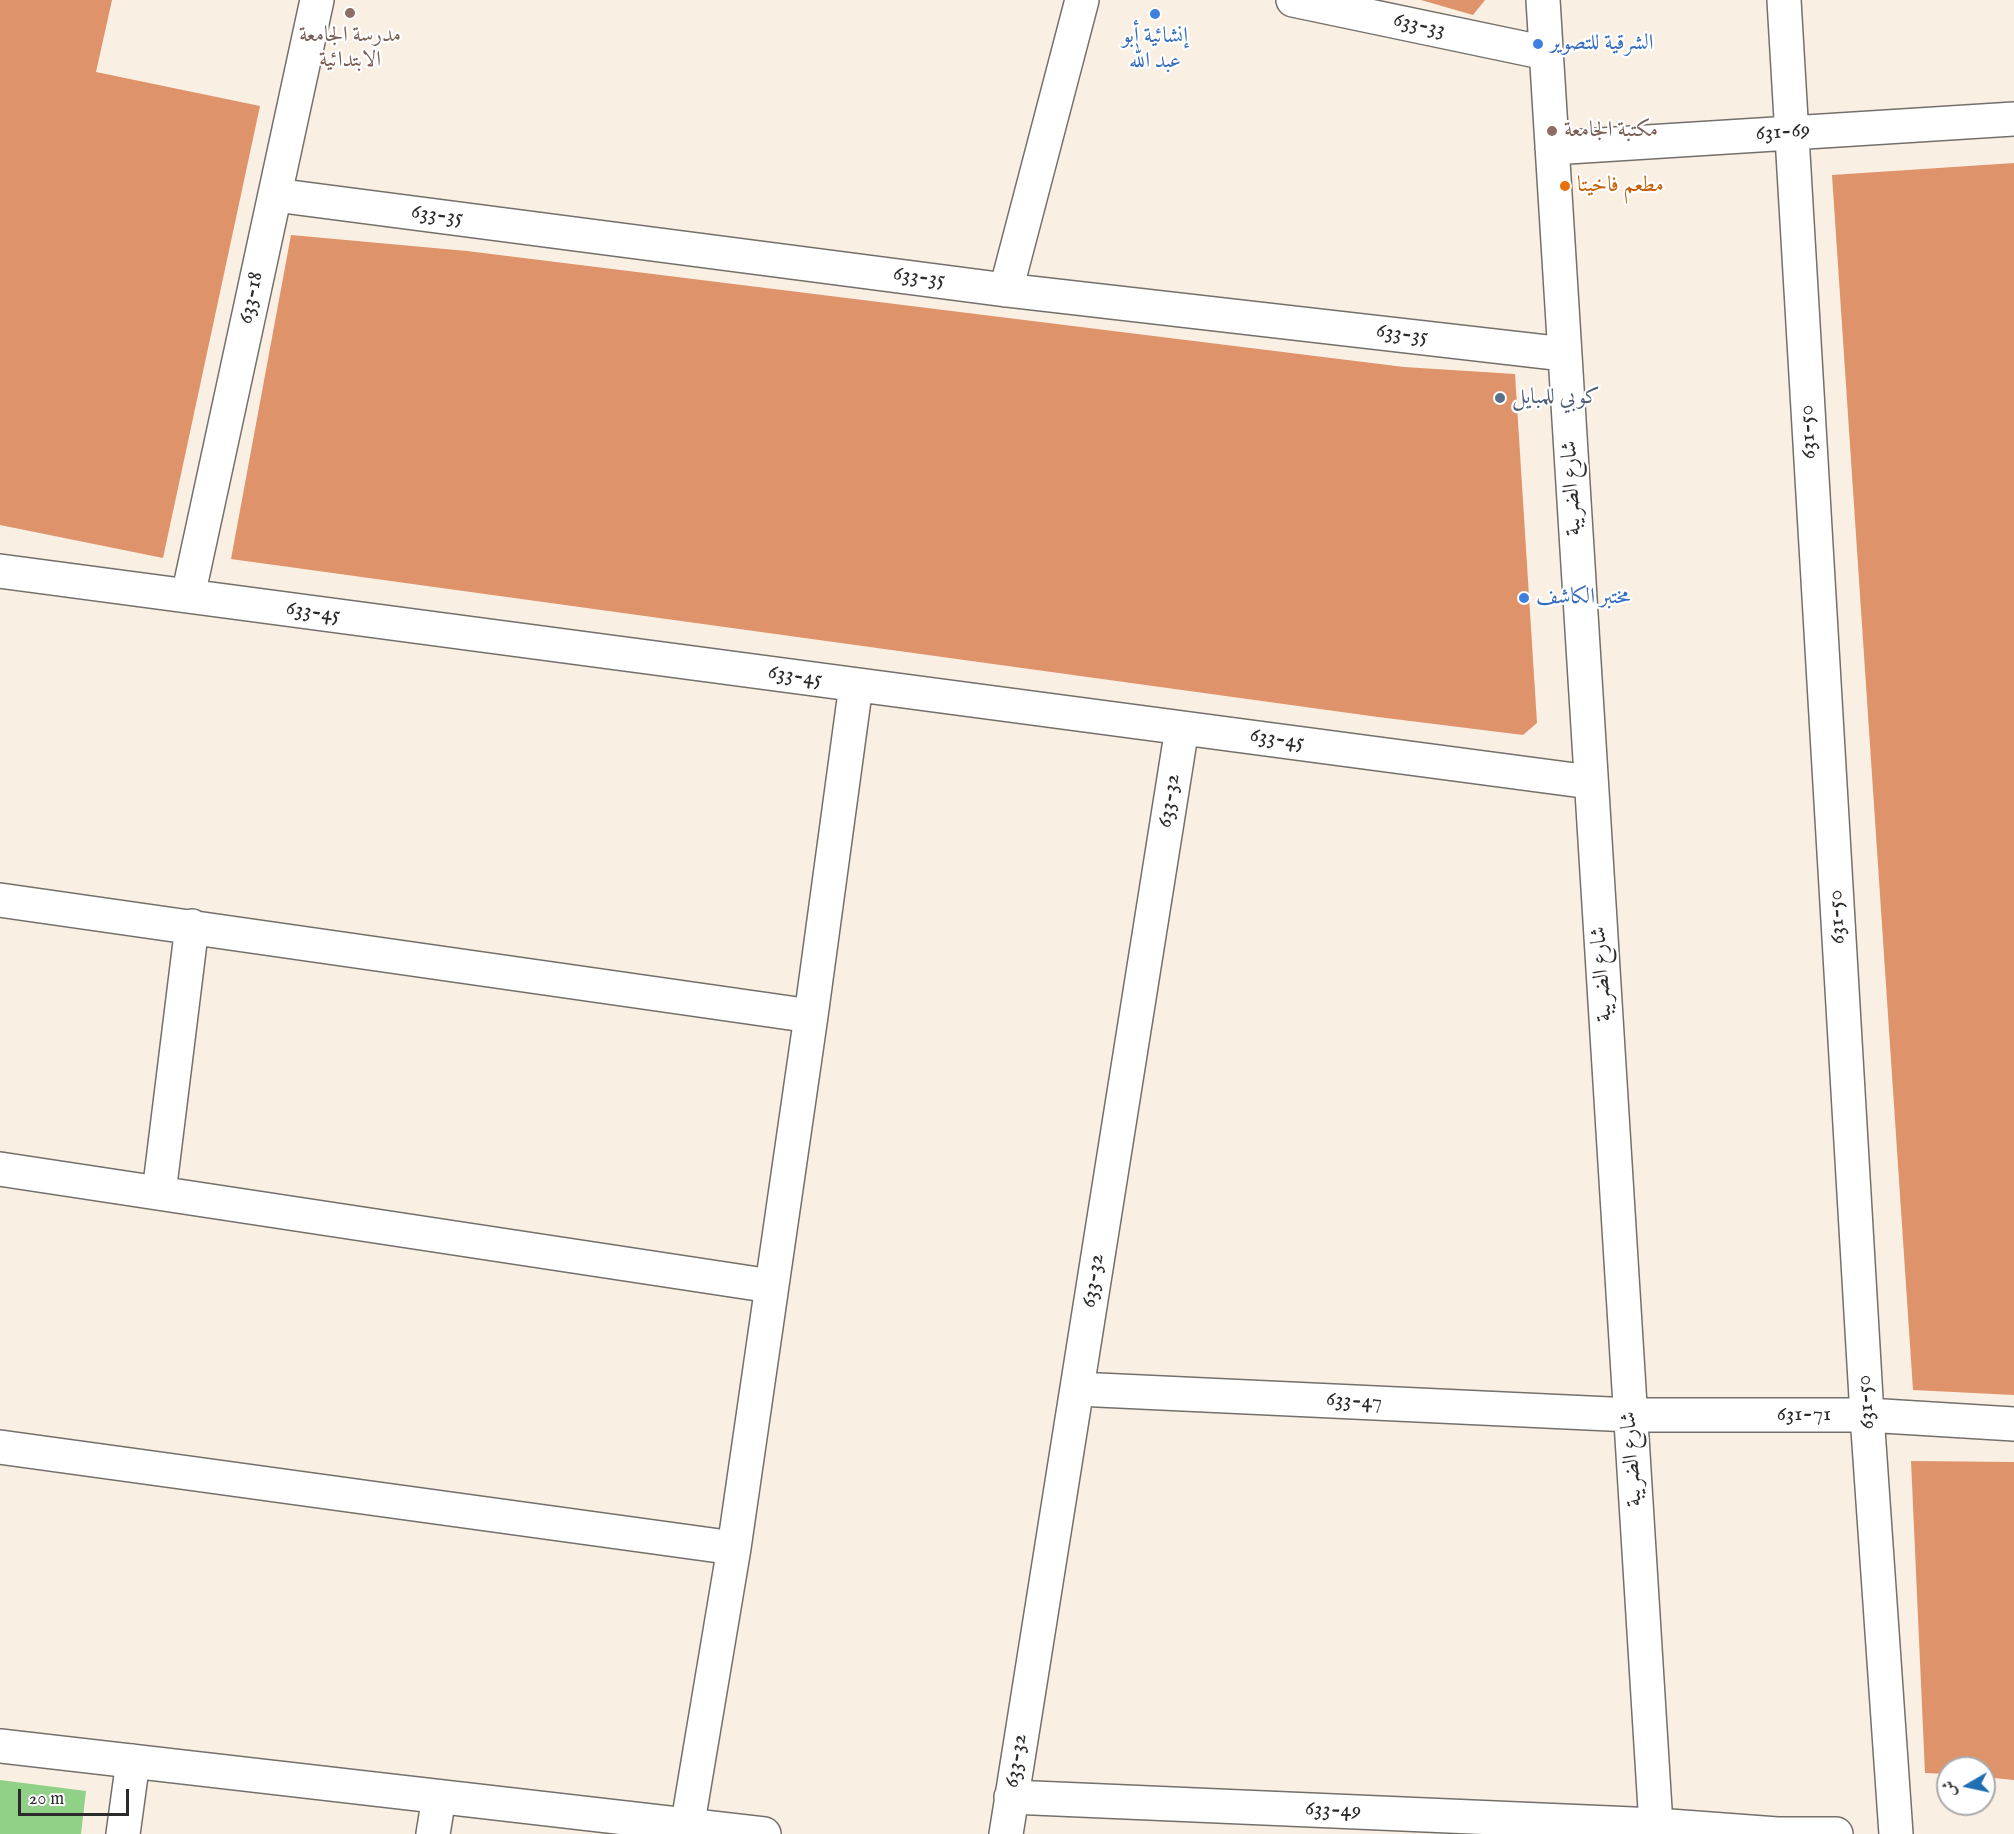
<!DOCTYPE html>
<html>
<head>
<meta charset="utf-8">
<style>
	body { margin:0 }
	#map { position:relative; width:2014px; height:1834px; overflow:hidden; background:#faefe3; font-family:"IM FELL English",Amiri,serif }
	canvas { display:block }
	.north { position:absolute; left:1936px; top:1756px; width:60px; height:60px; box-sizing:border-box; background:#fff; border:2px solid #aaa; border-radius:50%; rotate:261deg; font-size:16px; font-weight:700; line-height:24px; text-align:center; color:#2b2b2b }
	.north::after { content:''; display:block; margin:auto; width:21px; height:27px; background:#1f6fb2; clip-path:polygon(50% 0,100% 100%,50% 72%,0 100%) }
	.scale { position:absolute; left:18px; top:1789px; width:111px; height:27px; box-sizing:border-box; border:3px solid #2b2b2b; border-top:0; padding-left:8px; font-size:18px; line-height:21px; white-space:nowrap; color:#2b2b2b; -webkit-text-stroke:4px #fff; paint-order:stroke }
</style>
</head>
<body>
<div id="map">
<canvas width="2014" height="1834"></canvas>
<div class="north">ش</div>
<div class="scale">20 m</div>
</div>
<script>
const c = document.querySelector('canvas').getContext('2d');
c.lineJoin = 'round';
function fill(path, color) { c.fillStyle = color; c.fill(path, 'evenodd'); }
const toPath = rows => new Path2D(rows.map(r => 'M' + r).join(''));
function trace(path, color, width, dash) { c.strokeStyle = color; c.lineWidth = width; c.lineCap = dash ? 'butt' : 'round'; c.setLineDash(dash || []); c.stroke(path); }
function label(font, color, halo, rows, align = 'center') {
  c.font = font + ' "IM FELL English",Amiri,serif'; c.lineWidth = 4.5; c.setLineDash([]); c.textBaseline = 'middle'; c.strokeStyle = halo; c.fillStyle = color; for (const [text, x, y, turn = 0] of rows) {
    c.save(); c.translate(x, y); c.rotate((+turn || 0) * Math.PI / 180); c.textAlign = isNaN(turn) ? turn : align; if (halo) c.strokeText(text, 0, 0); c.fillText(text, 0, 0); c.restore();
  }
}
fill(toPath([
	[0,1780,86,1791,81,1834,0,1834]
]), '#90d087');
fill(toPath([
	[0,0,112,0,96,72,260,106,163,558,0,525],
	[1421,0,1485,0,1473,15],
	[2014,163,2014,1395,1913,1390,1832,175],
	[291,235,467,251,1404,367,1515,374,1537,723,1523,735,1378,717,231,559],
	[1911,1461,2014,1462,2014,1780,1984,1777,1984,1768,1948,1768,1948,1774,1925,1773]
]), '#df936b');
const minor = toPath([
	[1293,0,1546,53],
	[1543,0,1656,1825,1777,1834],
	[1784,0,1867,1415,1896,1834],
	[1552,148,2014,119],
	[275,195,1006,290,1564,354],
	[1006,290,1082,0],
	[0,571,1590,782],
	[188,596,317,0],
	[0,900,811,1016],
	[0,1169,771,1286],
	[159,1193,192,926],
	[1077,1389,1631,1415,1867,1415,2014,1424],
	[0,1447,734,1548],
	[0,1746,764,1834],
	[1011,1797,1656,1825],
	[123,1834,133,1761],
	[433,1834,439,1797],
	[686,1834,734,1548,811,1016,856,685],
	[1006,1834,1182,728],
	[1777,1834,1836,1834]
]);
trace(minor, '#73706b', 36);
trace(minor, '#fff', 33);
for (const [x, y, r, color] of [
	[350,13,6,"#8d6e63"],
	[1155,14,6,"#3f7fe0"],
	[1538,44,6,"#3f7fe0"],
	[1552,131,6,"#8d6e63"],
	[1565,186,6,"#e8710a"],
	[1500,398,6,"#5c6f8a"],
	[1524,598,6,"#3f7fe0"]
]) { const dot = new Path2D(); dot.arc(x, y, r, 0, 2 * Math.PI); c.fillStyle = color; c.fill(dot); trace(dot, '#fff', 2); }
label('22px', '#2b2b2b', '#fff', [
	["633-33",1419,26,12],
	["631-69",1783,133,-4],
	["633-35",437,216,7],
	["633-35",919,278,7],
	["633-18",252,298,-78],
	["633-35",1402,335,7],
	["631-50",1809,432,-93],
	["شارع الضريبة",1573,488,-93],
	["633-45",313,613,8],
	["633-45",795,677,8],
	["633-45",1277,740,8],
	["633-32",1170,801,-81],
	["631-50",1838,917,-93],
	["شارع الضريبة",1603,974,-94],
	["633-32",1094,1281,-81],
	["633-47",1354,1402,3],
	["631-50",1867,1402,-94],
	["631-71",1804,1415],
	["شارع الضريبة",1633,1459,-94],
	["633-32",1017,1761,-81],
	["633-49",1333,1811,2]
]);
label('22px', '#785e54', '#fff', [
	["مدرسة الجامعة",350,36],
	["الابتدائية",350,61],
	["مكتبة الجامعة",1564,131,"left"]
]);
label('22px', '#366cbe', '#fff', [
	["إنشائية أبو",1155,37,"center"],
	["عبد الله",1155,62,"center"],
	["الشرقية للتصوير",1550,44],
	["مختبر الكاشف",1536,598]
], 'left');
label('22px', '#c56008', '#fff', [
	["مطعم فاخيتا",1577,186]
], 'left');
label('22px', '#4e5e75', '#fff', [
	["كوبي للمبايل",1512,398]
], 'left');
</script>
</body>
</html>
